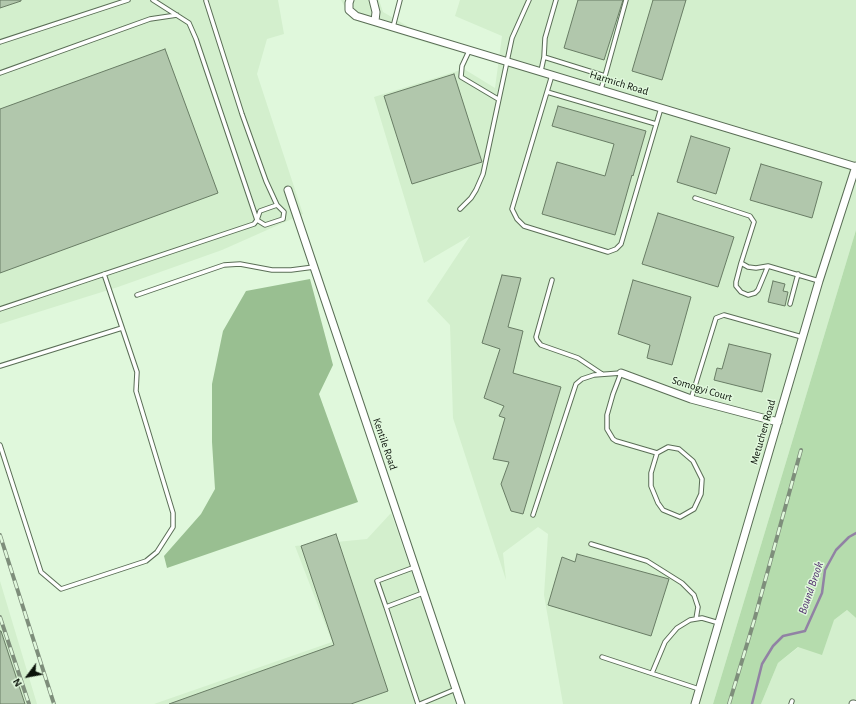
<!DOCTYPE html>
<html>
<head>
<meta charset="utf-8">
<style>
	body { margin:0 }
	#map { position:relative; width:856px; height:704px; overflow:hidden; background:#e0f8dc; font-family:"Alegreya Sans",sans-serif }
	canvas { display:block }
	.north { position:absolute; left:8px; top:656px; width:40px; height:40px; -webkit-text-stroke:3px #e0f8dc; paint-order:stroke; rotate:238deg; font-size:11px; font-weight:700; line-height:16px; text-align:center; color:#0b130a }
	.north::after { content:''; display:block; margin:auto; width:14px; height:18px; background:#0b130a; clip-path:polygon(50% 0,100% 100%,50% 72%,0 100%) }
</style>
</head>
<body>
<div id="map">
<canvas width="856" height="704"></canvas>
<div class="north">N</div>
</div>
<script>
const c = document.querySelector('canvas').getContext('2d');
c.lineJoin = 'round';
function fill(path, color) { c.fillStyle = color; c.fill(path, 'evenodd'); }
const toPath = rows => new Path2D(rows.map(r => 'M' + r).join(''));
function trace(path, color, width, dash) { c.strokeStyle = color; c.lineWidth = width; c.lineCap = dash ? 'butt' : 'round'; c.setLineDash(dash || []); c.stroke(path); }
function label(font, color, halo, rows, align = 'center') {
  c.font = font + ' "Alegreya Sans",sans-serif'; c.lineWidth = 3; c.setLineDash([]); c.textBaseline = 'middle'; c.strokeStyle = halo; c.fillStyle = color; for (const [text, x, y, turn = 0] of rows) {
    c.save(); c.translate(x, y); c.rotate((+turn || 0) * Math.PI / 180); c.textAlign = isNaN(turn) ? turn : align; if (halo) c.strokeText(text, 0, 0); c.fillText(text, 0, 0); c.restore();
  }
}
fill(toPath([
	[0,0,278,0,284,34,267,39,257,74,303,214,222,250,118,287,0,324],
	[341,0,379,0,383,12,447,49,351,19],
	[460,0,856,0,856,230,713,704,563,704,544,595,548,534,538,527,503,553,506,580,453,418,450,325,427,301,470,236,424,263,374,97,464,69,495,88,502,36,455,16],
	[391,513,458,704,154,704,332,642,295,546,367,539],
	[0,581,37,704,0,704],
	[847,610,856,618,856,704,761,704,778,663]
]), '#d3efcd');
fill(toPath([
	[856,230,856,618,847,610,834,620,822,655,798,647,778,663,761,704,713,704]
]), '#b5dcad');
fill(toPath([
	[310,279,333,365,319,394,358,502,167,568,164,556,201,514,215,489,212,442,212,384,223,331,246,291]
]), '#99bf91');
trace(toPath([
	[752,704,762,664,773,646,783,636,805,631,822,593,825,570,836,550,849,537,856,533]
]), '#9182a4', 2.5);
const building = toPath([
	[0,0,21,0,21,1,0,8,0,0],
	[578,0,623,0,604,60,564,48,578,0],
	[653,0,686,0,662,80,632,71,653,0],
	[165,49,218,193,0,273,0,109,165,49],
	[454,74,482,162,412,184,384,96,454,74],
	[558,106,646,131,633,176,632,175,615,235,542,214,557,162,605,176,614,144,552,126,558,106],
	[691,136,730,148,716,194,677,182,691,136],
	[761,164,822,182,812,218,750,200,761,164],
	[658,213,734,237,718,287,642,264,658,213],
	[502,275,521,278,508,327,523,331,513,373,561,387,523,514,511,511,501,484,509,462,493,459,505,418,499,416,504,406,484,398,500,349,482,343,502,275],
	[633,280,691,297,672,365,647,358,650,345,618,334,633,280],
	[773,281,785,284,783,291,788,292,785,306,768,302,773,281],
	[729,344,771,354,762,392,714,380,717,368,722,369,729,344],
	[336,534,388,691,351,704,169,704,334,645,301,546,336,534],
	[577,554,669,579,651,636,548,605,562,557,575,562,577,554],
	[0,631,1,631,25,704,0,704,0,631]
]);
fill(building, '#b1c7ac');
trace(building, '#697d65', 1);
const service = toPath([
	[206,1,242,114,266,181,277,205],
	[393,27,400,0],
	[0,42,128,0],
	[469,51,462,66,461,77,498,99],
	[544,57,605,76,626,0],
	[541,71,544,57,545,38,556,0],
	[0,73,150,19,177,15],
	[552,75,512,209,517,219,524,226,608,252,616,249,621,244,661,108],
	[601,89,605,76],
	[547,92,656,124],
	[695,198,750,216,754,222,741,263,748,267,756,268,768,266,819,281],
	[277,205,284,212,283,219,265,225,257,220,260,211,277,205],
	[460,209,471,198,476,190,483,174,512,38,529,0],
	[741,263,736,282,736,286,741,292,748,295,755,293,758,290,768,266],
	[552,280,536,337,537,340,541,345,578,358,602,374],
	[137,295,224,265,240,264,272,270,291,270,314,267],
	[790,304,798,274],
	[0,309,254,224,257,220,196,39,189,23,153,0],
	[0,366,122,328],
	[691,399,716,318,724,315,802,337],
	[0,445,41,572,61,589,146,561,157,552,173,527,173,513,136,391,137,372,104,274],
	[533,515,576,384,582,379,594,375,621,373,613,394,607,415,607,429,613,439,616,441,657,453,668,447,679,449,693,461,702,479,701,494,694,509,680,517,663,510,658,503,651,486,651,473,657,453],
	[591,544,647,561,682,583,694,595,698,607,696,619],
	[415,567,377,581,386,607,423,593],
	[386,607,418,704],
	[602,657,699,689],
	[652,673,665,642,677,628,690,620,702,618,719,623],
	[420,704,456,689],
	[791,704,792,701]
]);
const minor = toPath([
	[350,0,349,3,349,10,356,16,856,167],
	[373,0,376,12,375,21],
	[288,190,461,704],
	[621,373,691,399,778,422],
	[695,704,819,281,856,166],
	[853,704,854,704]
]);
trace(service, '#5a6e56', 5.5);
trace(minor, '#5a6e56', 9);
trace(service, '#fff', 3.5);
trace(minor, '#fff', 7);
const rail = toPath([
	[0,535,54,704],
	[0,617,29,704],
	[729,704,754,621,801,450]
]);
trace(rail, '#7e8e7b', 4);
trace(rail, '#e0f8dc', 2.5, [8]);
label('11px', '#0b130a', '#e0f8dc', [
	["Harmich Road",619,83,17],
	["Somogyi Court",702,389,17],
	["Metuchen Road",763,432,-74],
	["Kentile Road",385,444,71]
]);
label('italic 12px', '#52316f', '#e0f8dc', [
	["Bound Brook",811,588,-71]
]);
</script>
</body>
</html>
